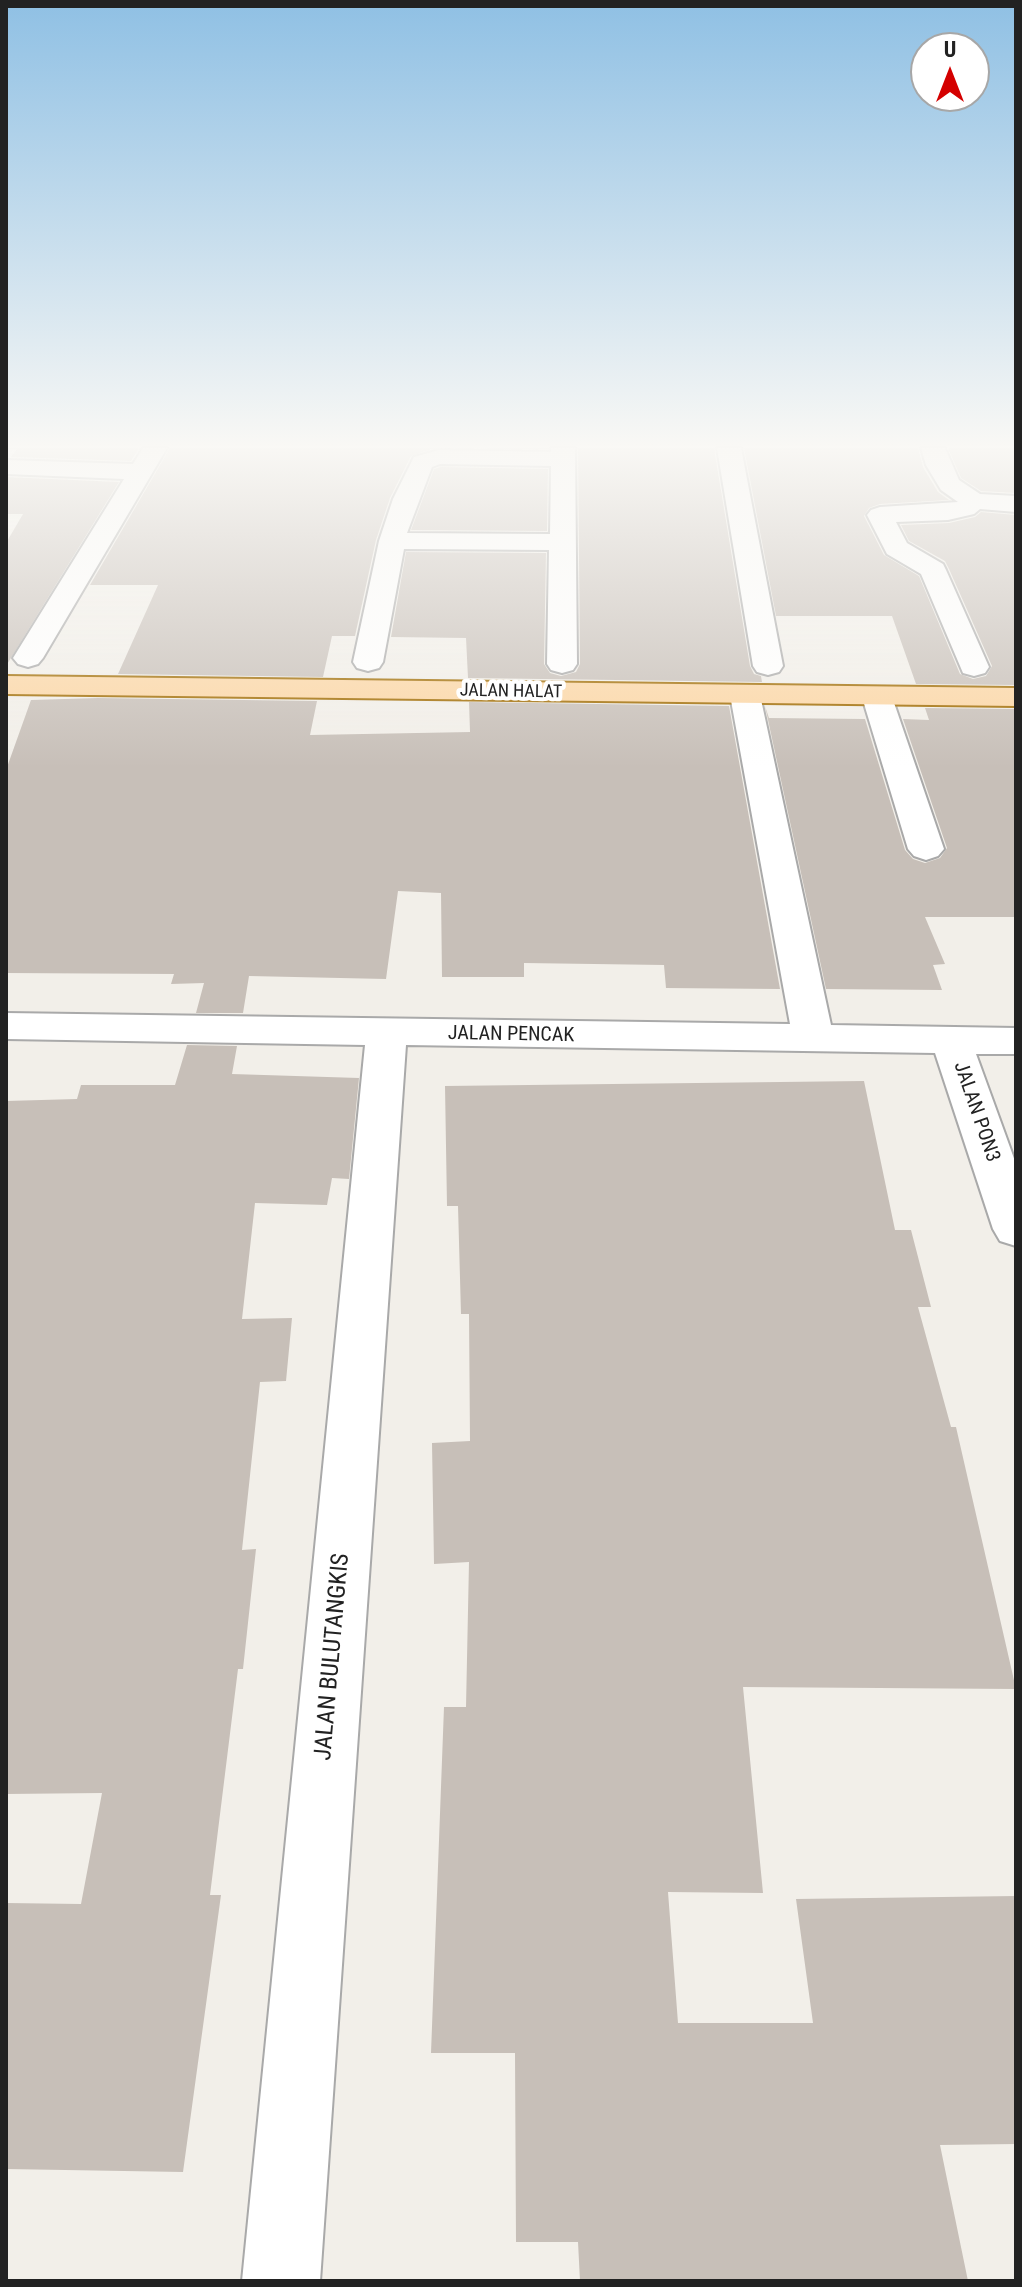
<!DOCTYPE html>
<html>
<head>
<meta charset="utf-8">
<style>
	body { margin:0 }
	#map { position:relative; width:1022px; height:2287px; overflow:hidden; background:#f2efe9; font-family:"Roboto Condensed",sans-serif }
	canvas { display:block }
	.frame { position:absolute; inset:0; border:8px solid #222; pointer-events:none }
	.north { position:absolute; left:910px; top:32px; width:80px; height:80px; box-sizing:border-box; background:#fff; border:2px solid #a7a7a7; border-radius:50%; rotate:0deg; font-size:22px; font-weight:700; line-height:32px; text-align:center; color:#222 }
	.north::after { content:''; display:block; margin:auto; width:28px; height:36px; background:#d40000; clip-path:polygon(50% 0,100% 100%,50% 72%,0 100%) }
</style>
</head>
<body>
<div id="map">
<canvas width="1022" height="2287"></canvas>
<div class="frame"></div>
<div class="north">U</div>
</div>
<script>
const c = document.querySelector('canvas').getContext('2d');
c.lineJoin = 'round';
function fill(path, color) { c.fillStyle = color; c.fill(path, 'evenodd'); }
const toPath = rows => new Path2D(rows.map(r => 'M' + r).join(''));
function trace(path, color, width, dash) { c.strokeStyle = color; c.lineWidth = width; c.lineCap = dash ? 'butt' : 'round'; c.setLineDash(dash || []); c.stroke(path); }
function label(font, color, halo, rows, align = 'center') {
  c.font = font + ' "Roboto Condensed",sans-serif'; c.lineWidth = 8; c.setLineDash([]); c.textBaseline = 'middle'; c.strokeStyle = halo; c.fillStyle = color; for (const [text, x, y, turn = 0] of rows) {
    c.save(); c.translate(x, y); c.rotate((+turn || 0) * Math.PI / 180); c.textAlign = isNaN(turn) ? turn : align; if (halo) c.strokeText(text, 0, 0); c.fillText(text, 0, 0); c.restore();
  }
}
fill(toPath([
	[18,448,139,448,131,461,11,457],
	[170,448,434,448,411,456,390,498,376,540,355,636,332,636,323,677,118,674,158,585,90,585],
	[578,448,714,448,750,666,754,674,761,676,762,682,468,678,466,638,391,637,406,552,546,553,544,664,550,673,561,676,576,672,580,664],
	[744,448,918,448,923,467,938,492,949,500,880,504,869,508,864,516,884,555,919,576,960,674,973,679,986,676,992,666,949,569,945,561,909,541,901,525,949,523,975,517,981,512,1016,515,1016,685,916,684,892,616,776,616],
	[948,448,1016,448,1016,493,981,491,961,478],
	[441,467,548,469,547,531,411,530,434,469],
	[6,477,119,482,6,666,6,543,23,514,6,514],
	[98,698,317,701,310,735,470,732,469,702,729,706,780,989,666,988,664,965,524,963,524,977,442,977,441,893,398,891,386,979,249,976,243,1013,196,1013,204,983,171,984,174,974,6,973,6,770,31,700],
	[765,706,769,718,865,719,905,850,913,859,925,863,940,858,947,848,903,719,929,720,925,708,1016,709,1016,917,925,917,945,964,933,965,942,990,826,989],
	[187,1045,237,1046,232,1074,359,1078,349,1179,332,1178,327,1205,255,1203,242,1319,292,1318,286,1381,260,1382,242,1550,256,1549,243,1669,238,1669,210,1895,221,1895,183,2172,6,2169,6,1903,81,1904,102,1793,6,1794,6,1101,77,1099,81,1085,175,1085],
	[864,1081,895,1230,911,1230,931,1307,918,1307,951,1427,956,1427,1016,1689,743,1687,763,1893,668,1892,678,2023,813,2023,796,1899,1016,1896,1016,2144,940,2145,968,2281,580,2281,578,2242,516,2242,515,2053,431,2053,444,1707,466,1707,469,1562,434,1564,432,1443,470,1441,469,1314,461,1314,458,1206,447,1206,445,1086]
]), '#c7bfb8');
const minor = toPath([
	[143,448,167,448,43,658,38,664,28,667,18,664,13,658,124,479,6,474,6,460,133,464,143,448],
	[551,448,575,448,577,664,573,670,562,673,551,670,547,664,549,550,404,549,383,662,379,668,368,671,357,668,353,662,379,541,393,499,414,457,439,450,551,452,551,448],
	[440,464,551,466,550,534,407,533,432,467,440,464],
	[717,448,741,448,783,666,779,672,768,675,757,672,753,666,717,448],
	[921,448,945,448,959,480,980,494,1016,496,1016,512,980,509,974,514,948,520,896,522,907,543,943,564,946,570,989,667,985,673,974,676,963,673,921,574,887,554,867,515,871,510,880,507,958,502,941,490,926,465,921,448],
	[745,686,756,688,760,695,831,1025,1016,1028,1016,1054,976,1054,1016,1164,1016,1246,1000,1241,993,1229,935,1053,406,1045,320,2281,242,2281,365,1045,6,1039,6,1013,790,1024,730,695,734,688,745,686],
	[877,688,888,690,892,697,944,849,938,856,926,860,914,856,908,849,862,697,866,690,877,688]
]);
const major = toPath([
	[6,676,1016,688,1016,706,6,694,6,676]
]);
trace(minor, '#a9a9a9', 4);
trace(major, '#a06b00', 4);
fill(minor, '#fff');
fill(major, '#fcd6a4');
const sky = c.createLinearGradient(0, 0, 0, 768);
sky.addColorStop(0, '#8fc0e4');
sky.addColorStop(0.58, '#f9f8f5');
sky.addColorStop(1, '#f9f8f500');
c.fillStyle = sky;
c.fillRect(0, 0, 1022, 768);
label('18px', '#222', '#fff', [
	["JALAN HALAT",511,692,1]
]);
label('20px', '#222', '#fff', [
	["JALAN PENCAK",511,1035,1],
	["JALAN PON3",976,1112,71]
]);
label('24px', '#222', '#fff', [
	["JALAN BULUTANGKIS",333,1657,-85]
]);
</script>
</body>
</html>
